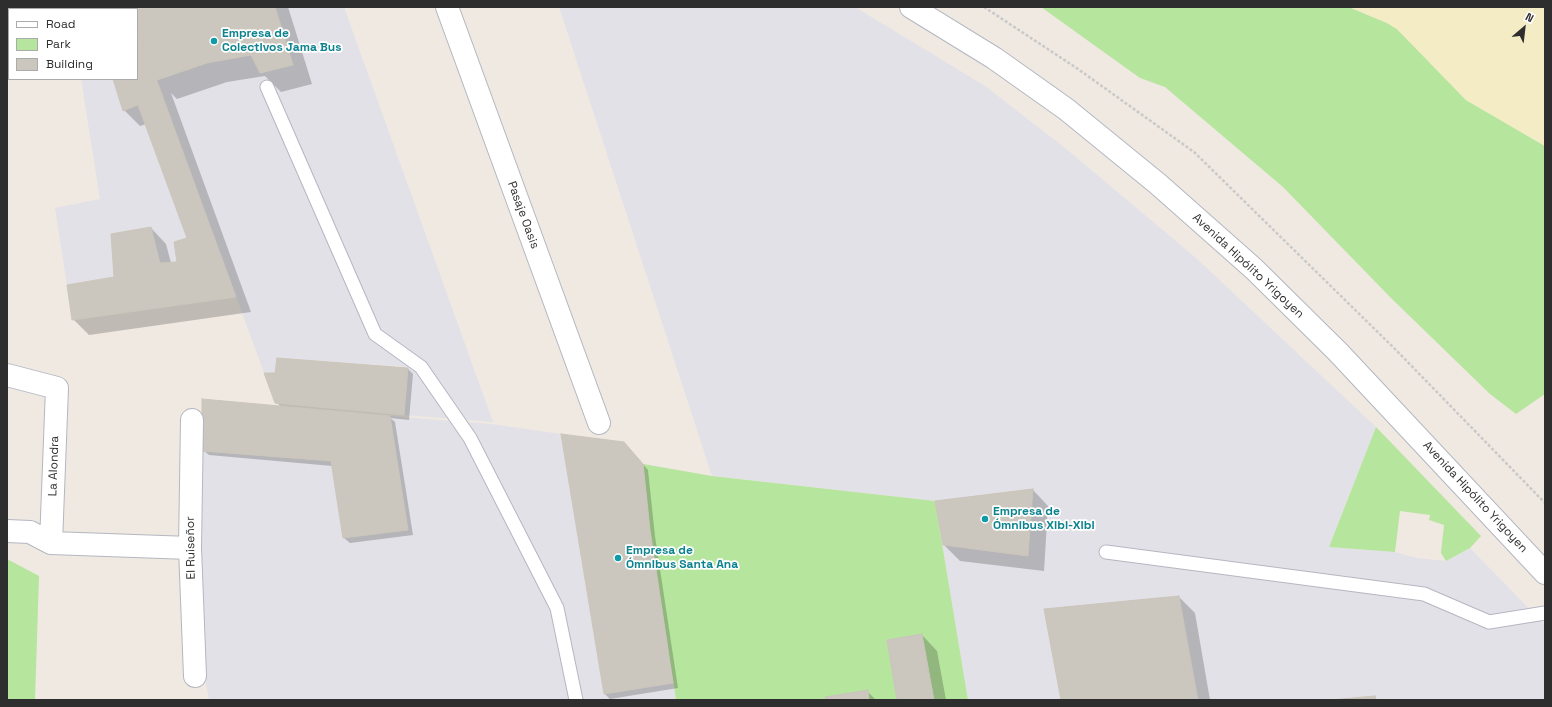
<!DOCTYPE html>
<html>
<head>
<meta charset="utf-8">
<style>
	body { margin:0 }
	#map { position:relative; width:1552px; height:707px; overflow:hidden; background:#efe9e1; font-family:"Space Grotesk",sans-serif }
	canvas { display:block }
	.frame { position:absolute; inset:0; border:8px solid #2e2e2e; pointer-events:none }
	.legend { position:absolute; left:8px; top:8px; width:130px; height:72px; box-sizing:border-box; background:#fff; border:1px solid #ababab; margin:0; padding:5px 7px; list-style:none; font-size:12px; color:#2e2e2e }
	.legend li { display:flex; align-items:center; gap:8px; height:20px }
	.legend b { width:20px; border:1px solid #ababab }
	.north { position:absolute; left:1504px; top:8px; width:40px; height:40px; -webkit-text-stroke:3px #fff; paint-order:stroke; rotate:28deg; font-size:11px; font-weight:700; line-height:16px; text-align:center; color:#2e2e2e }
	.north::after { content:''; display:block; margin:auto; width:14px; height:18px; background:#2e2e2e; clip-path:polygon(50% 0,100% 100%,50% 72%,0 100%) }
</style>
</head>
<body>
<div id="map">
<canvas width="1552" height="707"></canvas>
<div class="frame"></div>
<ul class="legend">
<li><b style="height:5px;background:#fff"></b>Road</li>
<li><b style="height:11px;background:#b6e59e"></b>Park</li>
<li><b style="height:11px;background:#cbc7bf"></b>Building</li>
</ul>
<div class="north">N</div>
</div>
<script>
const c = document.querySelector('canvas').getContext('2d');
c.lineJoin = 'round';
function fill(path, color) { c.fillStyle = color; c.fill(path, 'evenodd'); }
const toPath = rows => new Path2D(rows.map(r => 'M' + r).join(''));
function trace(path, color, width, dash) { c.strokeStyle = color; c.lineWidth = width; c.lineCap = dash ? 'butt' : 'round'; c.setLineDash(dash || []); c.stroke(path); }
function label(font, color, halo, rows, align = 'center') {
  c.font = font + ' "Space Grotesk",sans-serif'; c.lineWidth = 3.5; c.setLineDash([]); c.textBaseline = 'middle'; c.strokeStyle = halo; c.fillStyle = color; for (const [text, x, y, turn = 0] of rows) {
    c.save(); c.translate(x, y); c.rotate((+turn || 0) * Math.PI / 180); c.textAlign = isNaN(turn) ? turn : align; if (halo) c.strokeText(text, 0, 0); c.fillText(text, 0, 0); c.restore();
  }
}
fill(toPath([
	[275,7,344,7,493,422,404,415,408,367,277,358,275,373,264,373,157,80,207,63,251,55,260,73,293,65],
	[559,7,855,7,985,86,1065,148,1196,258,1376,427,1329,547,1395,552,1417,558,1446,561,1470,548,1545,625,1545,700,968,700,935,501,712,476],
	[81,79,113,79,123,111,138,105,187,238,174,242,177,262,160,263,111,234,114,277,67,285,55,208,100,199],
	[390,416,491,424,561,434,604,694,673,683,676,700,209,700,201,654,202,451,331,461,343,538,408,530]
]), '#e3e1e8');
fill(toPath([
	[1041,7,1349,7,1387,23,1397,29,1466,100,1545,146,1545,394,1516,414,1490,394,1392,299,1283,187,1165,87,1140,78],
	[1376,427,1481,536,1470,548,1446,561,1441,553,1444,525,1429,520,1430,515,1400,511,1395,552,1329,547],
	[643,464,712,476,935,501,968,700,676,700,650,530],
	[7,559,39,576,35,700,7,700]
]), '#b6e59e');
fill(toPath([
	[1349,7,1545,7,1545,146,1466,100,1397,29,1387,23]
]), '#f3ecc5');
fill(toPath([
	[89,7,288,7,312,84,281,92,265,76,227,82,177,99,171,93,251,312,89,335,73,319,115,277,151,228,166,244,171,263,178,263,189,238,146,124,140,126,124,110,114,79,137,79,137,9,90,9],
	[407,368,413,374,409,420,390,418,395,422,413,535,350,543,344,538,332,466,209,455,203,450,281,407,276,402],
	[629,448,648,470,655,536,678,688,610,699,605,694],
	[1033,490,1048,506,1044,571,960,561,944,545],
	[1179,597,1195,613,1210,700,1062,700],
	[922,635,937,651,946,700,898,700],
	[867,691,876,700,827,700]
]), '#0003');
const building = toPath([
	[88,7,130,7,131,9,89,9,88,7],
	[130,7,275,7,293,65,260,73,251,55,207,63,157,80,137,26,137,9,131,9,130,7],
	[137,26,162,95,123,111,113,79,137,79,137,26],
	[162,95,236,297,72,320,67,285,114,277,111,234,151,227,160,263,177,262,174,242,187,238,138,105,162,95],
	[277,358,408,368,404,415,275,403,264,373,275,373,277,358],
	[202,399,390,416,408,530,343,538,331,461,202,451,202,399],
	[561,434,624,442,643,464,650,530,673,683,604,694,561,434],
	[1033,489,1028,556,943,545,935,501,1033,489],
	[1179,596,1198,700,1061,700,1044,609,1179,596],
	[922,634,934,700,897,700,887,640,922,634],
	[868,690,869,700,826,700,825,697,868,690],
	[1375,696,1376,700,1331,700,1375,696]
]);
fill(building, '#cbc7bf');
trace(building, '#cbc5ba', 1);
const service = toPath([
	[267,87,375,334,421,367,470,438,557,608,576,700],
	[1106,552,1424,594,1489,622,1545,613]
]);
const minor = toPath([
	[447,7,599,423],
	[7,375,57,388,51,543],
	[192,420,190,548,195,676],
	[7,531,30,532,51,543,190,548]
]);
const secondary = toPath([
	[911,7,994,58,1066,109,1158,184,1254,269,1338,352,1545,573]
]);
trace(service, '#b4b7c1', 15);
trace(minor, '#b4b7c1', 24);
trace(secondary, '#b4b7c1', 24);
trace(toPath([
	[984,7,1078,69,1194,152,1396,350,1545,503]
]), '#c9c9c9', 2.5, [3, 2]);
trace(service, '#fff', 13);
trace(minor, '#fff', 22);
trace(secondary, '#fff', 22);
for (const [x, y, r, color] of [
	[214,41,4,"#0f9aa8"],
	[985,519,4,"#0f9aa8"],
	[618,558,4,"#0f9aa8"]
]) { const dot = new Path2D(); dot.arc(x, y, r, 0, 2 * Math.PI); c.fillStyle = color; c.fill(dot); trace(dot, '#fff', 1.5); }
label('bold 12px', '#0d838f', '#fff', [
	["Empresa de",222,34],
	["Colectivos Jama Bus",222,48],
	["Empresa de",993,512],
	["Ómnibus Xibi-Xibi",993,526],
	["Empresa de",626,551],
	["Ómnibus Santa Ana",626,565]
], 'left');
label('12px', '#2e2e2e', '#fff', [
	["Pasaje Oasis",523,215,70],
	["Avenida Hipólito Yrigoyen",1248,266,43],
	["La Alondra",54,466,-88],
	["Avenida Hipólito Yrigoyen",1475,497,47],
	["El Ruiseñor",191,548,-91]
]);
</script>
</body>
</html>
